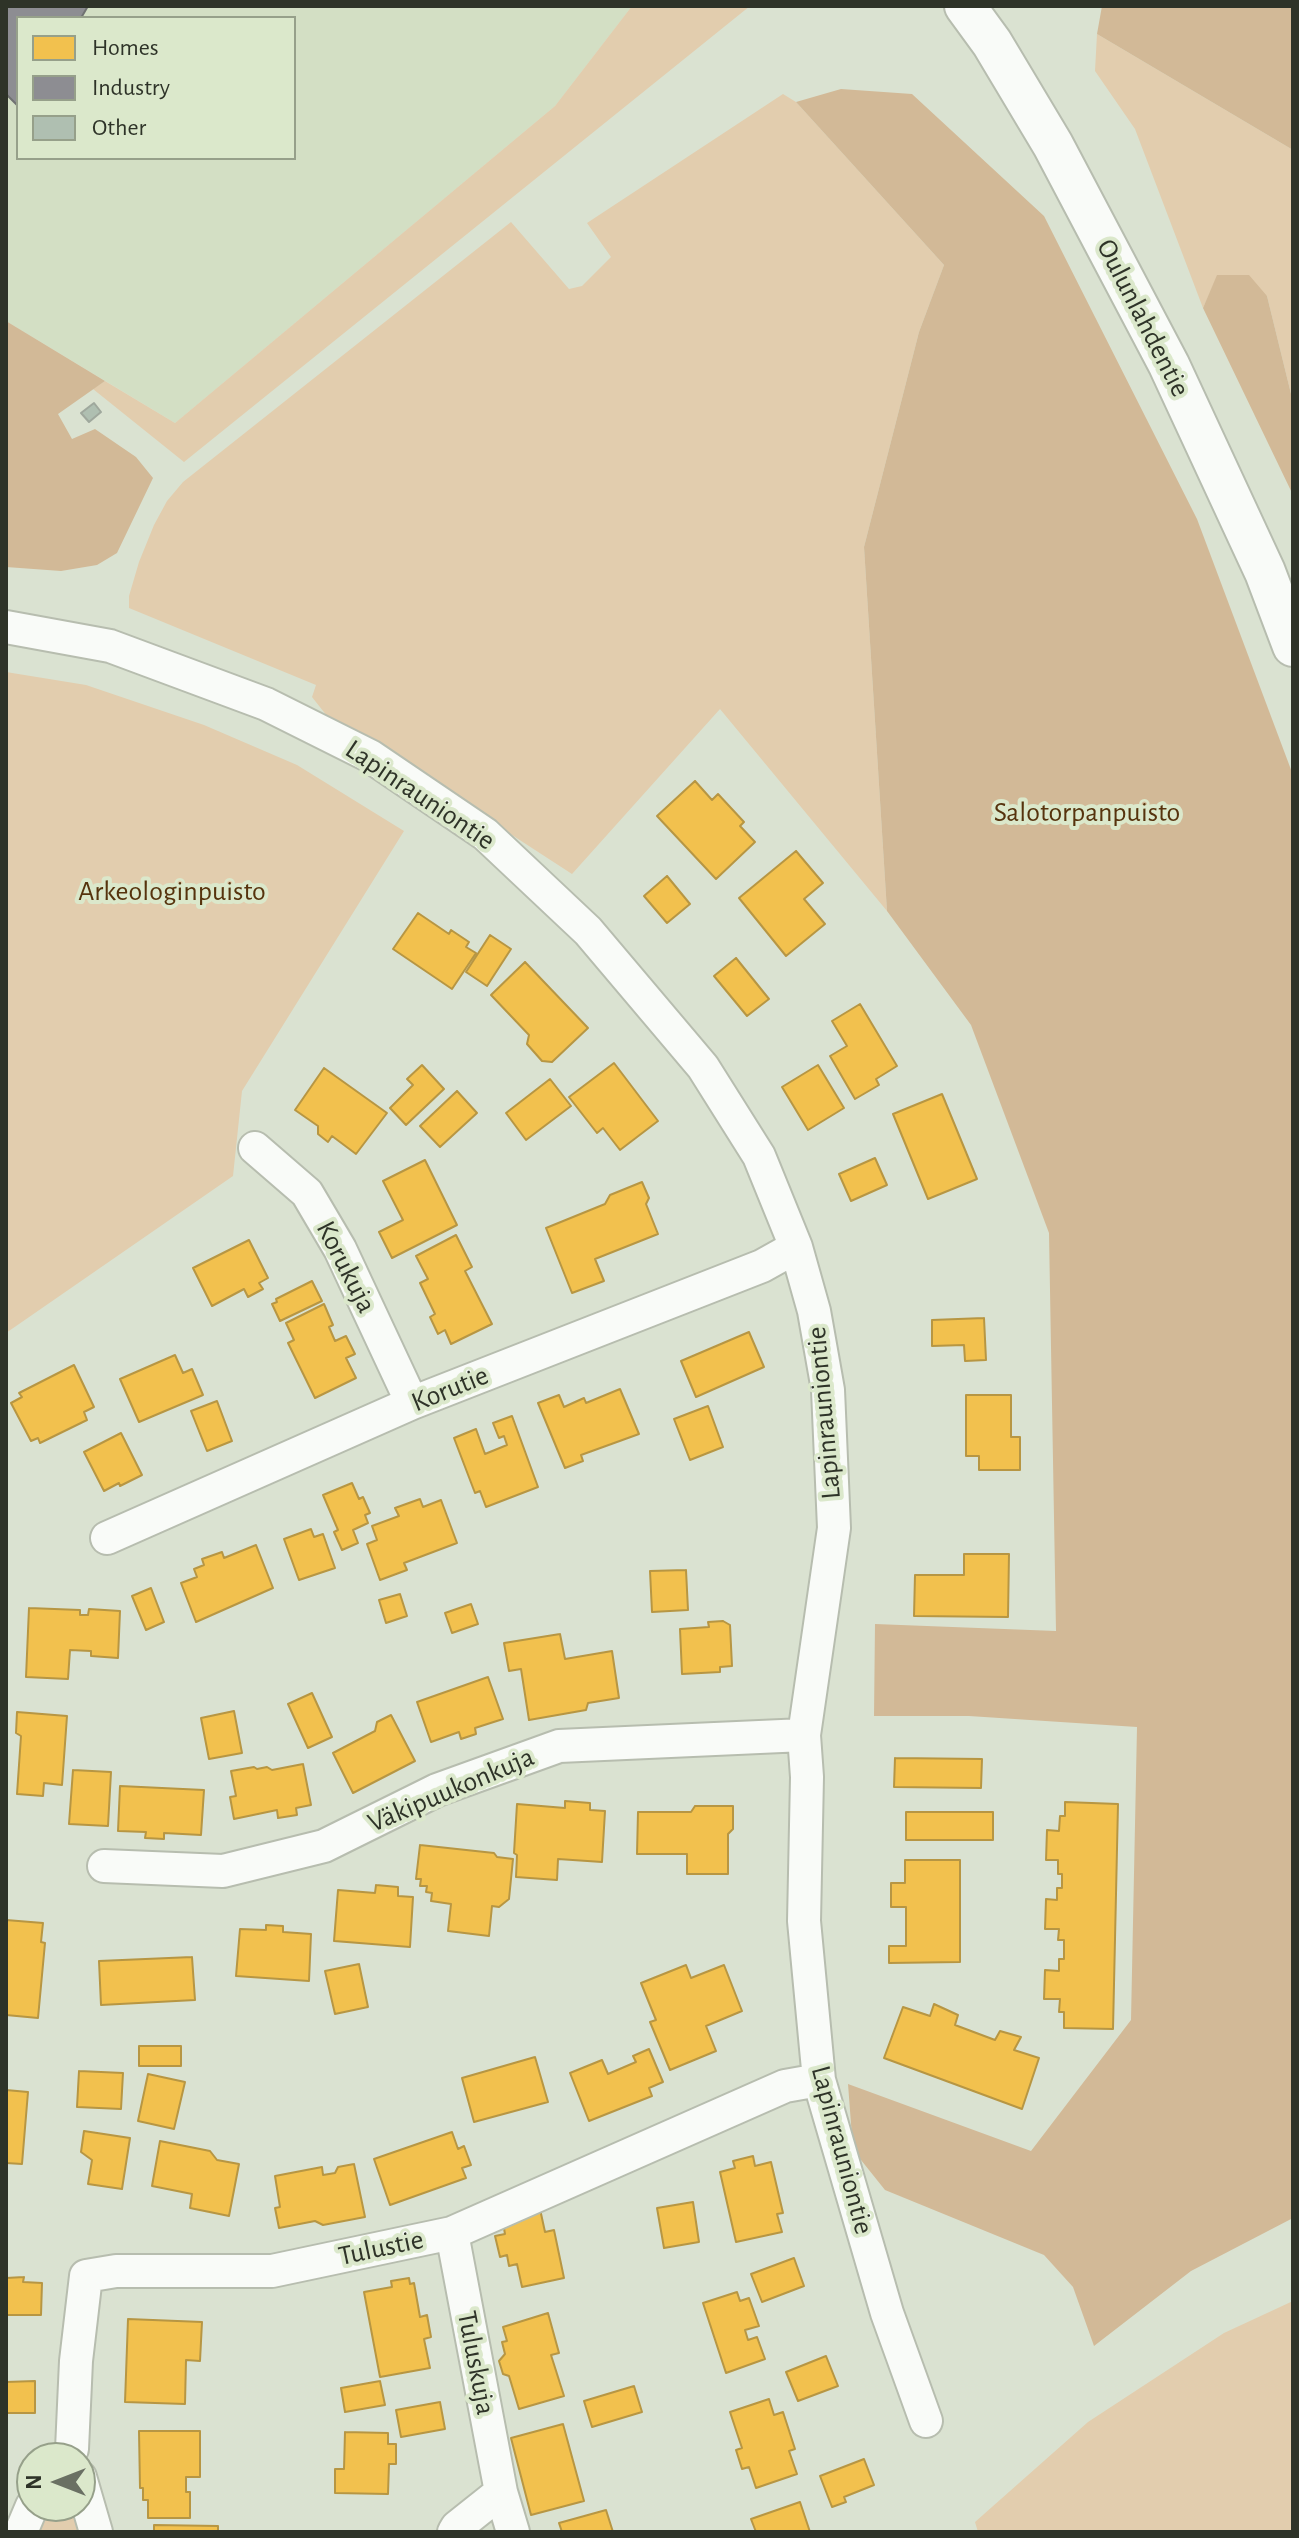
<!DOCTYPE html>
<html>
<head>
<meta charset="utf-8">
<style>
	body { margin:0 }
	#map { position:relative; width:1299px; height:2538px; overflow:hidden; background:#dae2d1; font-family:"Alegreya Sans",sans-serif }
	canvas { display:block }
	.frame { position:absolute; inset:0; border:8px solid #2e3328; pointer-events:none }
	.legend { position:absolute; left:16px; top:16px; width:280px; height:144px; box-sizing:border-box; background:#dbe8cb; border:2px solid #96a08a; margin:0; padding:10px 14px; list-style:none; font-size:24px; color:#2e3328 }
	.legend li { display:flex; align-items:center; gap:16px; height:40px }
	.legend b { width:40px; border:2px solid #96a08a }
	.north { position:absolute; left:16px; top:2442px; width:80px; height:80px; box-sizing:border-box; background:#dbe8cb; border:2px solid #96a08a; border-radius:50%; rotate:270deg; font-size:22px; font-weight:700; line-height:32px; text-align:center; color:#2e3328 }
	.north::after { content:''; display:block; margin:auto; width:28px; height:36px; background:#6a7063; clip-path:polygon(50% 0,100% 100%,50% 72%,0 100%) }
</style>
</head>
<body>
<div id="map">
<canvas width="1299" height="2538"></canvas>
<div class="frame"></div>
<ul class="legend">
<li><b style="height:22px;background:#f2c14e"></b>Homes</li>
<li><b style="height:22px;background:#8d8d92"></b>Industry</li>
<li><b style="height:22px;background:#afbfb1"></b>Other</li>
</ul>
<div class="north">N</div>
</div>
<script>
const c = document.querySelector('canvas').getContext('2d');
c.lineJoin = 'round';
function fill(path, color) { c.fillStyle = color; c.fill(path, 'evenodd'); }
const toPath = rows => new Path2D(rows.map(r => 'M' + r).join(''));
function trace(path, color, width, dash) { c.strokeStyle = color; c.lineWidth = width; c.lineCap = dash ? 'butt' : 'round'; c.setLineDash(dash || []); c.stroke(path); }
function label(font, color, halo, rows, align = 'center') {
  c.font = font + ' "Alegreya Sans",sans-serif'; c.lineWidth = 8; c.setLineDash([]); c.textBaseline = 'middle'; c.strokeStyle = halo; c.fillStyle = color; for (const [text, x, y, turn = 0] of rows) {
    c.save(); c.translate(x, y); c.rotate((+turn || 0) * Math.PI / 180); c.textAlign = isNaN(turn) ? turn : align; if (halo) c.strokeText(text, 0, 0); c.fillText(text, 0, 0); c.restore();
  }
}
fill(toPath([
	[6,6,632,6,555,106,175,423,6,321],
	[18,18,294,18,294,158,18,158]
]), '#d3dfc4');
fill(toPath([
	[632,6,750,6,184,462,93,389,105,381,175,423,555,106],
	[1097,34,1293,150,1293,402,1267,296,1218,275,1203,308,1135,129,1095,71],
	[783,94,796,102,944,265,919,332,864,547,887,911,720,709,572,874,375,746,331,721,312,697,316,685,129,608,129,596,139,562,154,525,167,501,183,482,511,222,569,289,582,286,611,257,587,223],
	[6,672,86,685,204,725,297,765,404,831,242,1091,233,1176,6,1333],
	[1293,2301,1293,2532,978,2532,975,2522,1088,2422,1224,2333],
	[48,2506,74,2506,81,2532,37,2532]
]), '#e2cdae');
fill(toPath([
	[1102,6,1293,6,1293,150,1097,34],
	[841,89,912,94,1044,216,1197,519,1293,775,1293,2218,1191,2271,1094,2346,1073,2287,1044,2255,885,2190,853,2150,848,2084,1031,2151,1131,2020,1137,1727,969,1716,874,1716,875,1624,1056,1631,1049,1233,971,1025,887,911,864,547,919,332,944,265,796,102],
	[1217,275,1249,275,1267,296,1293,402,1293,495,1203,308],
	[6,321,105,381,58,414,72,439,95,429,136,457,153,478,117,553,97,565,61,571,6,567]
]), '#d2b997');
const homes = toPath([
	[695,781,712,800,718,794,744,822,740,826,755,842,716,879,657,816,695,781],
	[796,851,823,883,804,899,825,924,786,956,739,898,796,851],
	[667,876,690,904,667,923,644,896,667,876],
	[418,913,449,934,451,930,469,942,466,947,476,953,452,989,393,949,418,913],
	[490,935,511,949,487,986,466,972,490,935],
	[736,958,769,999,747,1016,714,976,736,958],
	[525,962,588,1028,552,1062,542,1061,527,1044,529,1035,491,995,525,962],
	[860,1004,897,1066,876,1079,879,1085,855,1099,830,1056,847,1046,832,1021,860,1004],
	[614,1063,658,1121,620,1150,603,1128,597,1133,569,1097,614,1063],
	[422,1065,444,1089,406,1125,390,1108,413,1085,407,1079,422,1065],
	[818,1065,844,1108,808,1130,782,1087,818,1065],
	[324,1068,387,1113,356,1154,332,1136,328,1142,318,1134,318,1126,295,1110,324,1068],
	[550,1079,571,1106,526,1140,506,1113,550,1079],
	[457,1091,477,1113,440,1147,420,1126,457,1091],
	[942,1094,977,1179,928,1199,893,1114,942,1094],
	[875,1158,887,1185,851,1201,839,1174,875,1158],
	[425,1160,457,1225,392,1258,379,1232,403,1220,383,1181,425,1160],
	[642,1182,649,1198,646,1204,658,1234,595,1259,604,1281,572,1293,546,1228,605,1204,610,1195,642,1182],
	[456,1235,472,1267,465,1271,492,1324,451,1344,445,1330,438,1334,430,1317,435,1314,420,1283,428,1279,416,1256,456,1235],
	[249,1240,268,1278,259,1283,263,1289,248,1297,244,1289,212,1306,193,1268,249,1240],
	[312,1281,322,1301,280,1321,272,1304,277,1302,276,1299,312,1281],
	[324,1304,333,1325,329,1327,335,1341,346,1336,355,1354,346,1358,356,1378,315,1398,288,1343,294,1340,286,1323,324,1304],
	[984,1318,986,1360,965,1361,964,1345,932,1346,932,1320,984,1318],
	[749,1332,764,1367,696,1397,681,1361,749,1332],
	[175,1355,183,1373,192,1369,203,1395,139,1422,120,1379,175,1355],
	[74,1365,94,1407,84,1412,87,1420,40,1443,38,1438,31,1441,11,1403,22,1397,19,1393,74,1365],
	[620,1389,639,1434,581,1455,583,1461,565,1468,538,1403,559,1395,564,1407,584,1398,586,1403,620,1389],
	[966,1395,1011,1395,1011,1437,1020,1437,1020,1470,979,1470,979,1456,966,1456,966,1395],
	[217,1401,232,1441,207,1451,191,1411,217,1401],
	[708,1406,723,1447,690,1460,674,1419,708,1406],
	[512,1416,538,1487,486,1507,480,1491,475,1493,454,1438,476,1429,485,1454,507,1445,504,1436,499,1438,493,1423,512,1416],
	[121,1433,142,1475,120,1486,119,1483,104,1491,84,1452,121,1433],
	[352,1483,359,1499,363,1497,370,1513,365,1515,368,1523,353,1530,358,1543,342,1550,334,1532,338,1530,323,1495,352,1483],
	[420,1499,423,1507,441,1500,457,1543,404,1563,407,1570,380,1580,367,1544,377,1540,372,1526,399,1516,395,1508,420,1499],
	[311,1529,314,1537,323,1534,335,1568,299,1580,284,1539,311,1529],
	[256,1545,273,1588,196,1622,181,1583,197,1577,194,1569,204,1565,202,1559,222,1552,224,1558,256,1545],
	[964,1554,1009,1554,1008,1617,914,1616,915,1575,964,1575,964,1554],
	[686,1570,688,1610,652,1612,650,1571,686,1570],
	[151,1588,164,1622,146,1630,132,1596,151,1588],
	[400,1594,407,1616,386,1623,379,1600,400,1594],
	[471,1604,478,1624,452,1633,445,1613,471,1604],
	[29,1608,80,1610,80,1615,88,1615,89,1609,120,1611,118,1658,91,1656,91,1651,70,1650,68,1679,26,1677,29,1608],
	[723,1621,730,1625,732,1666,720,1667,720,1672,682,1674,680,1629,709,1627,708,1622,723,1621],
	[560,1634,565,1659,612,1651,619,1698,588,1703,586,1710,529,1720,521,1669,509,1671,504,1643,560,1634],
	[488,1677,503,1719,475,1728,476,1734,461,1739,459,1732,431,1742,417,1702,488,1677],
	[312,1693,332,1737,308,1748,288,1704,312,1693],
	[234,1711,242,1753,209,1759,201,1718,234,1711],
	[17,1712,67,1716,62,1785,44,1783,43,1796,17,1794,21,1736,16,1733,17,1712],
	[391,1715,415,1761,353,1793,333,1753,375,1731,377,1722,391,1715],
	[895,1758,982,1759,981,1788,894,1787,895,1758],
	[303,1764,311,1805,296,1808,297,1815,278,1818,277,1810,234,1819,230,1797,236,1796,231,1771,254,1767,257,1769,267,1767,272,1770,303,1764],
	[73,1770,111,1772,108,1826,69,1824,73,1770],
	[120,1786,204,1790,201,1835,164,1833,164,1839,145,1838,146,1832,118,1831,120,1786],
	[565,1801,590,1803,590,1810,605,1811,602,1862,558,1859,557,1880,516,1877,517,1855,514,1853,517,1804,565,1808,565,1801],
	[1065,1802,1118,1804,1113,2029,1064,2028,1064,2012,1059,2012,1060,1999,1044,1999,1045,1970,1059,1971,1059,1959,1064,1959,1064,1940,1058,1940,1059,1929,1045,1929,1046,1899,1057,1900,1057,1888,1062,1888,1062,1874,1058,1874,1058,1860,1046,1860,1047,1830,1059,1831,1060,1816,1065,1816,1065,1802],
	[695,1806,733,1806,733,1829,728,1834,728,1874,687,1874,687,1854,637,1854,638,1812,691,1812,695,1806],
	[906,1812,993,1812,993,1840,906,1840,906,1812],
	[420,1845,494,1853,497,1857,513,1859,509,1899,499,1907,492,1906,489,1936,448,1931,451,1904,431,1901,432,1893,426,1892,427,1886,420,1886,421,1879,416,1879,420,1845],
	[905,1860,960,1860,960,1962,889,1963,889,1946,906,1946,906,1907,891,1907,891,1883,905,1883,905,1860],
	[376,1885,398,1887,398,1896,413,1897,410,1947,334,1941,338,1890,375,1893,376,1885],
	[6,1920,43,1923,41,1942,45,1943,38,2018,6,2015,6,1920],
	[266,1925,283,1926,283,1932,311,1934,309,1981,236,1976,240,1929,266,1930,266,1925],
	[192,1957,195,2000,101,2005,99,1961,192,1957],
	[359,1964,368,2007,335,2014,325,1971,359,1964],
	[686,1965,691,1978,724,1965,742,2011,706,2026,716,2051,670,2070,650,2022,656,2020,641,1983,686,1965],
	[934,2004,958,2015,955,2025,995,2040,1000,2031,1021,2037,1014,2050,1039,2058,1022,2109,884,2058,903,2007,930,2016,934,2004],
	[139,2046,181,2046,181,2066,139,2066,139,2046],
	[649,2049,663,2082,649,2088,652,2096,589,2121,570,2073,602,2060,608,2074,636,2062,633,2056,649,2049],
	[535,2057,548,2102,474,2122,462,2078,535,2057],
	[79,2071,123,2073,121,2109,77,2107,79,2071],
	[148,2074,185,2082,174,2129,138,2121,148,2074],
	[6,2090,28,2092,22,2164,6,2163,6,2090],
	[84,2131,130,2138,122,2189,88,2184,92,2160,81,2152,84,2131],
	[452,2132,458,2149,464,2146,471,2165,462,2168,466,2178,390,2205,374,2159,452,2132],
	[160,2141,210,2151,217,2160,239,2164,229,2216,190,2208,192,2194,152,2186,160,2141],
	[753,2156,755,2166,771,2162,783,2213,777,2214,782,2232,736,2242,720,2172,735,2168,733,2161,753,2156],
	[354,2164,365,2217,323,2225,315,2221,279,2228,275,2208,280,2207,275,2176,322,2167,323,2175,335,2173,338,2167,354,2164],
	[693,2202,699,2242,664,2248,657,2208,693,2202],
	[540,2209,545,2232,554,2230,564,2278,522,2287,517,2264,509,2266,507,2255,500,2257,495,2236,505,2234,502,2217,540,2209],
	[794,2258,804,2286,762,2302,751,2274,794,2258],
	[24,2277,23,2282,42,2283,41,2315,6,2315,6,2278,24,2277],
	[409,2278,410,2284,414,2283,420,2317,427,2315,431,2337,424,2339,430,2368,380,2377,364,2292,392,2287,391,2281,409,2278],
	[737,2292,740,2301,749,2298,759,2326,745,2330,748,2340,757,2337,765,2359,726,2373,703,2303,737,2292],
	[548,2313,559,2353,551,2355,564,2396,519,2409,509,2376,503,2374,499,2361,505,2354,502,2342,507,2341,503,2327,548,2313],
	[128,2319,202,2322,200,2361,186,2360,185,2404,125,2402,128,2319],
	[826,2356,838,2386,798,2401,786,2372,826,2356],
	[35,2381,35,2413,6,2413,6,2382,35,2381],
	[380,2381,385,2405,345,2412,341,2388,380,2381],
	[634,2386,642,2412,592,2427,584,2401,634,2386],
	[769,2399,774,2415,783,2412,795,2449,789,2451,797,2474,756,2488,749,2467,742,2469,736,2450,742,2448,730,2412,769,2399],
	[440,2402,445,2429,401,2437,396,2410,440,2402],
	[563,2424,584,2501,531,2515,511,2438,563,2424],
	[139,2431,200,2431,200,2477,186,2477,186,2492,190,2492,190,2518,148,2518,148,2500,143,2500,143,2488,140,2488,139,2431],
	[345,2432,388,2433,388,2444,396,2444,396,2464,389,2464,388,2494,335,2493,335,2469,344,2469,345,2432],
	[864,2459,874,2485,844,2497,846,2502,832,2507,820,2476,864,2459],
	[800,2502,810,2532,756,2532,751,2519,800,2502],
	[606,2510,613,2532,562,2532,559,2523,606,2510],
	[154,2525,218,2526,218,2532,154,2532,154,2525]
]);
fill(homes, '#f2c14e');
trace(homes, '#b79643', 2);
const industry = toPath([
	[6,6,88,6,81,18,18,18,18,106,6,94,6,6]
]);
fill(industry, '#8d8d92');
trace(industry, '#707272', 2);
const building = toPath([
	[94,403,101,412,89,422,81,413,94,403]
]);
fill(building, '#afbfb1');
trace(building, '#9fa89d', 2);
const minor = toPath([
	[6,627,110,646,266,704,370,756,485,834,588,931,703,1067,759,1156,796,1247,814,1311,828,1390,834,1528,804,1735,807,1777,804,1921,819,2080,887,2313,926,2421],
	[255,1148,307,1193,340,1249,412,1403],
	[107,1538,412,1403,762,1266,796,1247],
	[104,1866,223,1871,324,1846,437,1790,559,1746,804,1735],
	[452,2233,501,2492,513,2532],
	[65,2458,72,2449,76,2361,86,2276,116,2271,272,2271,452,2233,785,2086,819,2080],
	[80,2477,96,2532],
	[21,2532,32,2506],
	[454,2532,457,2527,501,2492]
]);
const major = toPath([
	[965,6,992,43,1053,145,1169,365,1265,572,1293,646]
]);
trace(minor, '#b7bdaf', 36);
trace(major, '#b7bdaf', 44);
trace(minor, '#f9fbf8', 32);
trace(major, '#f9fbf8', 40);
label('28px', '#2e3328', '#dbe8cb', [
	["Oulunlahdentie",1143,318,63],
	["Lapinrauniontie",420,795,34],
	["Korukuja",346,1267,63],
	["Korutie",450,1389,-22],
	["Lapinrauniontie",824,1413,-95],
	["Väkipuukonkuja",451,1790,-23],
	["Lapinrauniontie",842,2150,75],
	["Tulustie",381,2248,-12],
	["Tuluskuja",476,2363,79]
]);
label('28px', '#56330d', '#dbe8cb', [
	["Salotorpanpuisto",1087,813],
	["Arkeologinpuisto",172,892]
]);
</script>
</body>
</html>
